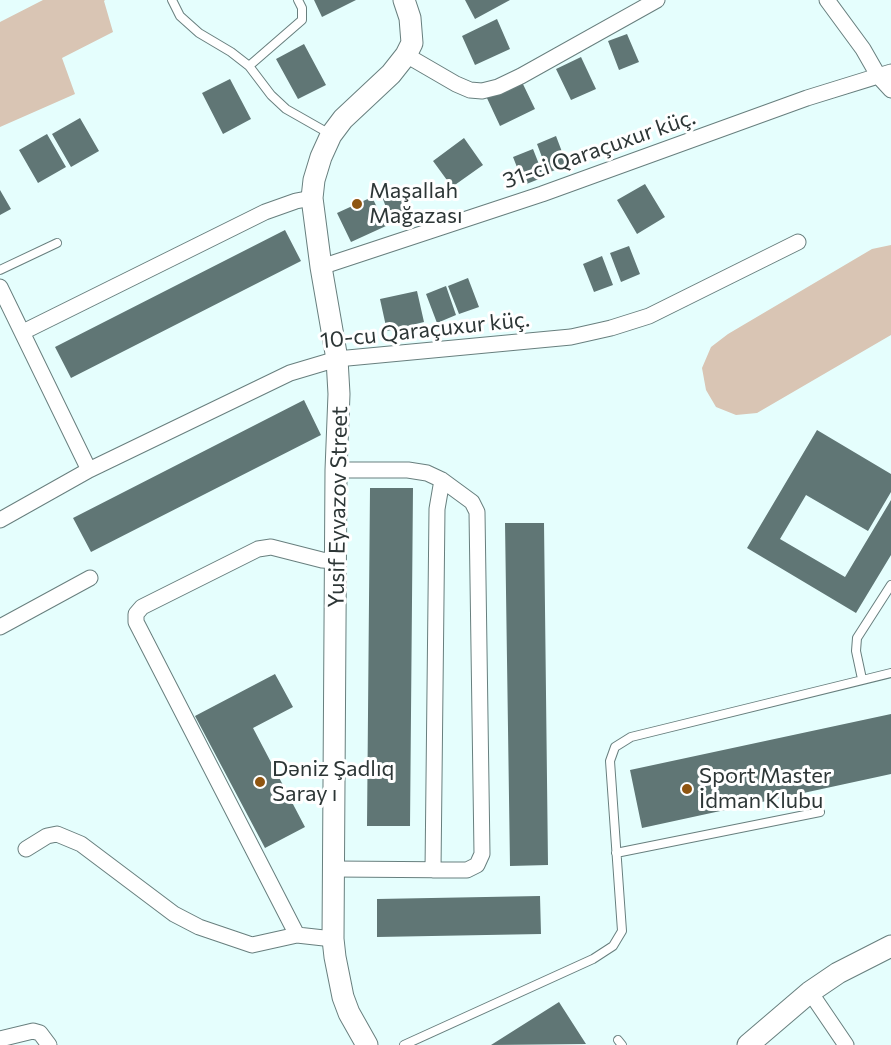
<!DOCTYPE html>
<html>
<head>
<meta charset="utf-8">
<style>
	body { margin:0 }
	canvas { display:block; background:#e5fefd }
</style>
</head>
<body>
<canvas width="891" height="1045"></canvas>
<script>
const c = document.querySelector('canvas').getContext('2d');
c.lineJoin = 'round';
function fill(path, color) { c.fillStyle = color; c.fill(path, 'evenodd'); }
const toPath = rows => new Path2D(rows.map(r => 'M' + r).join(''));
function trace(path, color, width, dash) { c.strokeStyle = color; c.lineWidth = width; c.lineCap = dash ? 'butt' : 'round'; c.setLineDash(dash || []); c.stroke(path); }
function label(font, color, halo, rows, align = 'center') {
  c.font = font + ' Commissioner,sans-serif'; c.lineWidth = 6; c.setLineDash([]); c.textBaseline = 'middle'; c.strokeStyle = halo; c.fillStyle = color; for (const [text, x, y, turn = 0] of rows) {
    c.save(); c.translate(x, y); c.rotate((+turn || 0) * Math.PI / 180); c.textAlign = isNaN(turn) ? turn : align; if (halo) c.strokeText(text, 0, 0); c.fillText(text, 0, 0); c.restore();
  }
}
fill(toPath([
	[43,0,105,0,104,1,113,32,62,58,75,94,0,127,0,22],
	[891,245,891,335,757,413,736,415,716,407,706,390,702,368,711,347,728,334,872,249]
]), '#d9c5b4');
fill(toPath([
	[314,0,356,0,322,17],
	[465,0,510,0,475,19],
	[497,19,510,49,475,65,462,36],
	[627,34,639,62,619,70,608,41],
	[304,44,326,85,298,99,276,59],
	[581,57,596,89,571,100,556,69],
	[230,79,251,119,223,134,202,93],
	[521,80,535,109,500,126,486,96],
	[80,118,99,151,71,167,52,134],
	[47,134,66,167,38,183,19,150],
	[556,136,567,165,548,173,537,144],
	[464,138,483,165,452,187,433,161],
	[533,149,544,177,524,185,513,157],
	[645,184,665,217,637,234,617,200],
	[400,186,412,215,392,223,381,194],
	[0,190,11,209,0,215],
	[372,197,386,226,351,242,337,213],
	[285,230,301,261,71,378,55,347],
	[629,246,640,274,621,282,610,253],
	[602,256,613,285,594,292,583,264],
	[468,278,479,307,459,314,448,286],
	[446,286,456,315,437,323,426,294],
	[417,291,424,322,387,331,380,299],
	[304,400,321,435,91,552,73,518],
	[817,430,891,474,891,492,868,531,806,495,780,539,845,577,891,500,891,555,856,613,747,548],
	[370,488,413,488,410,826,367,826],
	[505,523,544,523,548,865,510,866],
	[275,674,293,707,253,728,305,827,265,848,195,716],
	[891,714,891,774,642,828,630,770],
	[540,896,541,934,377,937,377,899],
	[559,1002,586,1044,491,1045]
]), '#607675');
const lane = toPath([
	[172,0,180,16,199,33,231,52,249,66],
	[298,0,302,8,302,20,249,66,271,95,286,109,330,134],
	[0,270,57,243],
	[862,679,856,651,857,638,891,585],
	[616,853,820,812],
	[618,1040,622,1045],
	[404,1045,593,959,613,946,622,931,610,761,615,747,631,737,891,673]
]);
const street = toPath([
	[827,0,863,49,879,77,891,90],
	[406,55,456,84,470,90,482,91,498,87,521,76,657,0],
	[321,267,542,194,807,98,891,72],
	[0,287,89,470],
	[23,332,265,212,296,201,312,198],
	[0,520,89,470,290,373,337,359,571,337,611,328,649,316,798,242],
	[0,627,90,578],
	[26,849,47,836,57,834,81,844,174,914,199,927,252,945,297,935,333,939],
	[334,869,467,870,477,865,482,854,477,512,472,502,442,480,427,473,408,470,336,470],
	[433,870,437,509,442,480],
	[297,935,136,622,136,614,142,607,258,549,271,547,322,560,337,561],
	[810,992,846,1045],
	[0,1039,33,1031,40,1033,49,1045]
]);
const secondary = toPath([
	[367,1045,349,1013,343,997,335,957,333,939,336,470,339,394,337,359,321,267,312,198,314,180,321,157,331,135,343,119,391,74,406,55,412,43,410,18,404,0],
	[748,1045,810,992,838,973,891,946]
]);
trace(lane, '#687f7e', 10);
trace(street, '#687f7e', 17);
trace(secondary, '#687f7e', 23);
trace(lane, '#fff', 8);
trace(street, '#fff', 15);
trace(secondary, '#fff', 21);
for (const [x, y, r, color] of [
	[357,204,6,"#8f5511"],
	[260,782,6,"#8f5511"],
	[687,789,6,"#8f5511"]
]) { const dot = new Path2D(); dot.arc(x, y, r, 0, 2 * Math.PI); c.fillStyle = color; c.fill(dot); trace(dot, '#fff', 2); }
label('22px', '#2d3636', '#fff', [
	["31-ci Qaraçuxur küç.",599,149,-19],
	["10-cu Qaraçuxur küç.",425,330,-6],
	["Yusif Eyvazov Street",338,507,-89]
]);
label('22px', '#2d3636', '#fff', [
	["Maşallah",369,191],
	["Mağazası",369,216],
	["Dəniz Şadlıq",272,769],
	["Saray ı",272,794],
	["Sport Master",699,776],
	["İdman Klubu",699,801]
], 'left');
</script>
</body>
</html>
